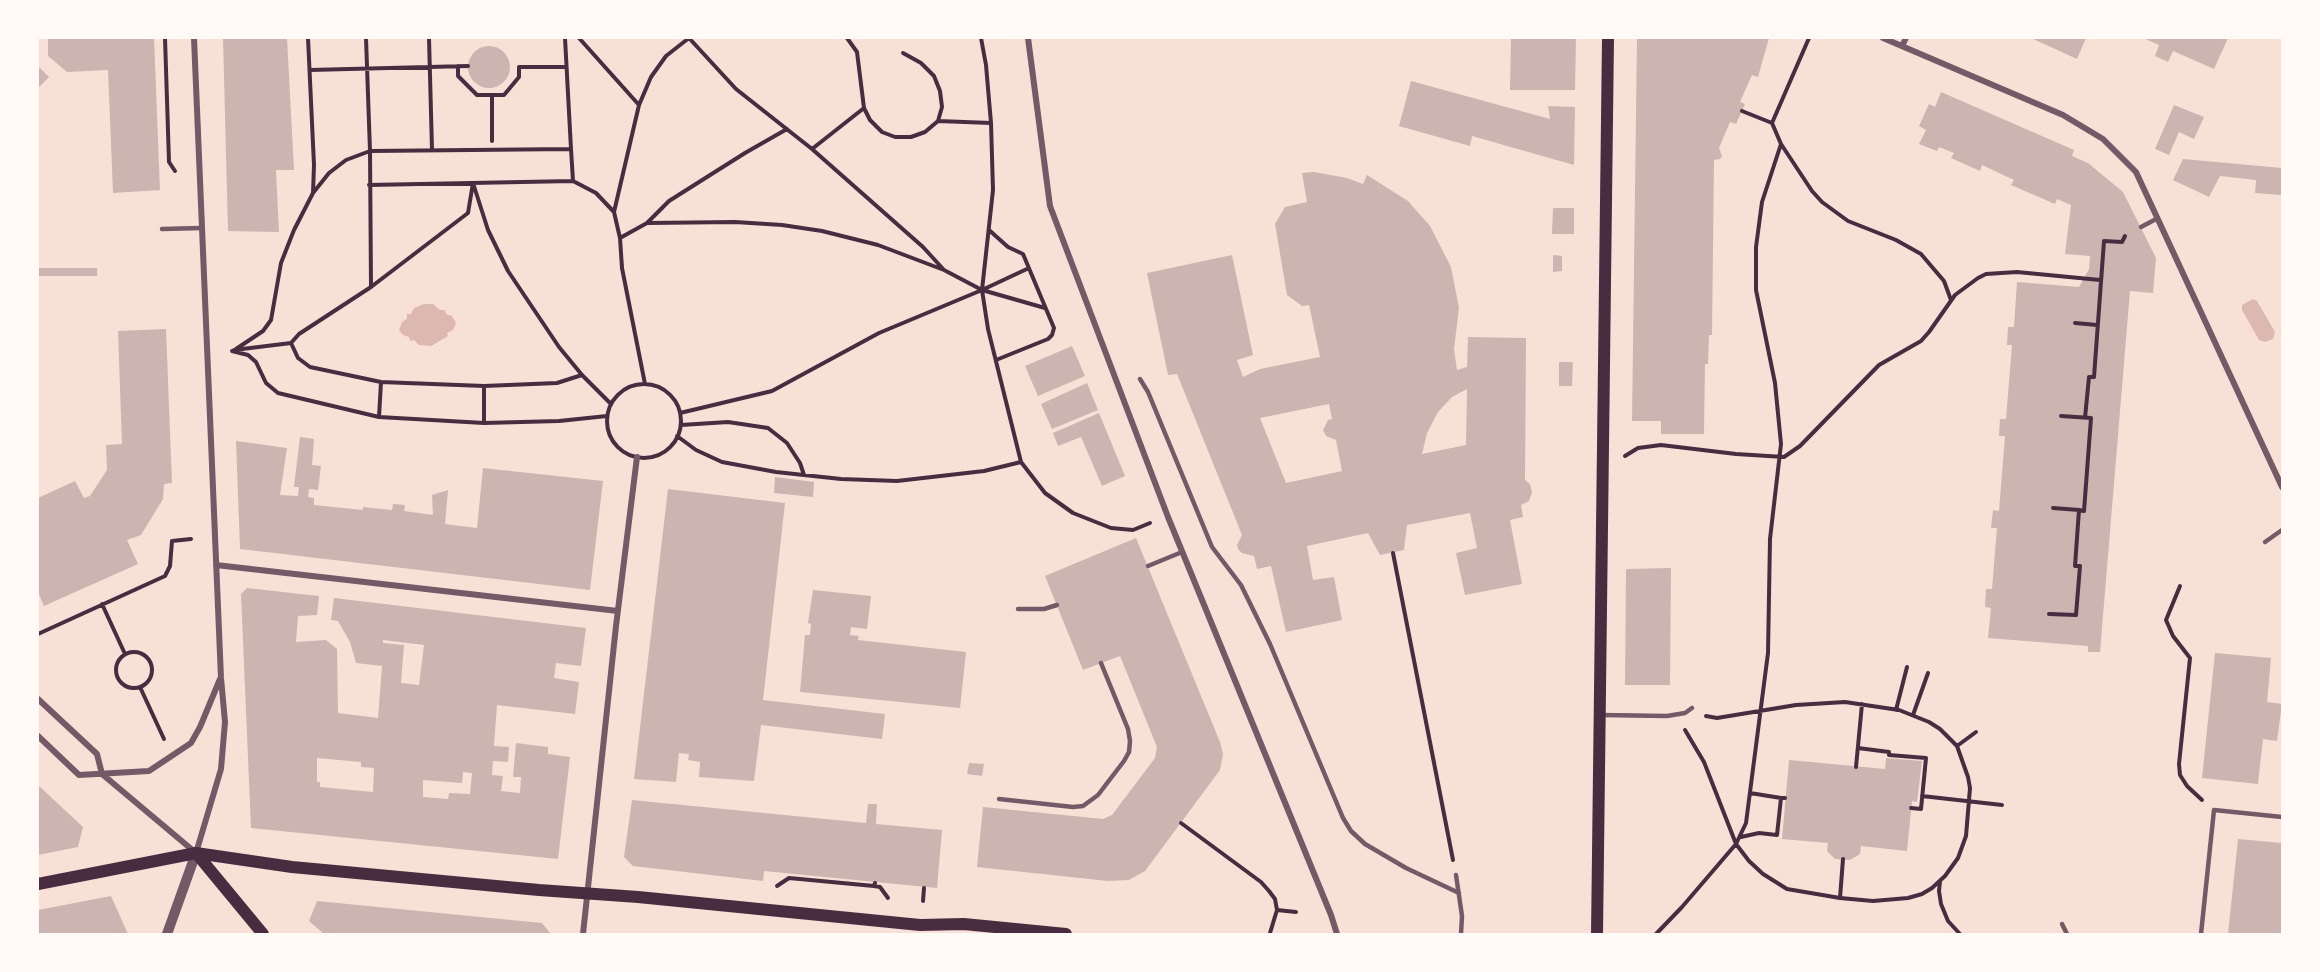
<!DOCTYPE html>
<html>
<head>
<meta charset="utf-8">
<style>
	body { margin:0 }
	#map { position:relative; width:2320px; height:972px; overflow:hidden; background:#f7e1d7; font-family:Mulish,sans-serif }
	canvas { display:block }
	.frame { position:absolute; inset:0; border:39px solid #fffaf5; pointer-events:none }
</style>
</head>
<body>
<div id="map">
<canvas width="2320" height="972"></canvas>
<div class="frame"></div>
</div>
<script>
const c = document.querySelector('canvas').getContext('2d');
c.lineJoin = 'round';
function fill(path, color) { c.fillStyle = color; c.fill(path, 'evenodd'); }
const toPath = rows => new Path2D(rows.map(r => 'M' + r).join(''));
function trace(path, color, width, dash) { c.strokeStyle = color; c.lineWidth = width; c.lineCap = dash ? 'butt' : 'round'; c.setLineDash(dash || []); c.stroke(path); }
fill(toPath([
	[2253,299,2257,301,2275,332,2273,339,2265,342,2259,340,2242,310,2242,305],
	[424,304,433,304,440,310,445,310,446,314,452,316,456,323,453,330,447,333,448,336,431,346,419,345,414,340,410,341,409,337,403,335,399,330,402,322,407,319,407,314,411,314,414,308]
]), '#dcb8b0');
fill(toPath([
	[48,38,154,38,160,190,113,193,108,70,67,72,48,56],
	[223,38,287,38,294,170,276,170,279,232,228,231],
	[1511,38,1576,38,1575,90,1510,90],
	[1637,38,1769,38,1758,77,1752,75,1740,102,1745,104,1736,124,1730,122,1719,148,1722,156,1720,159,1714,160,1712,335,1709,335,1708,364,1705,364,1704,434,1661,434,1661,421,1632,421],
	[2031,38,2086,38,2077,59],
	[2143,38,2228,38,2214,69,2173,51,2168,62,2155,56,2159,45],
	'468 67a21 21 0 1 1 42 0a21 21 0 1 1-42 0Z',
	[38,66,49,77,38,88],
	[1411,81,1550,119,1548,106,1575,107,1574,165,1472,136,1470,146,1399,126],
	[1941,92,2074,150,2072,156,2088,163,2123,192,2156,258,2153,293,2130,291,2100,652,2088,652,2088,646,1988,638,1991,608,1985,607,1986,589,1992,589,1997,528,1991,528,1993,510,1999,511,2005,436,1999,436,2000,419,2006,419,2012,345,2007,345,2008,327,2014,327,2017,282,2079,287,2089,269,2090,256,2065,254,2071,205,2057,199,2055,204,2011,185,2014,180,1982,165,1980,171,1951,158,1954,153,1939,147,1937,151,1919,144,1926,130,1919,126,1929,104,1935,107],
	[2174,105,2204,117,2194,139,2179,132,2169,155,2155,149],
	[2183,159,2282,168,2282,195,2255,193,2256,180,2220,176,2209,197,2173,180],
	[1314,172,1347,178,1363,184,1367,175,1408,201,1430,226,1451,267,1459,308,1454,349,1457,370,1467,367,1468,337,1526,338,1525,480,1530,484,1532,492,1529,501,1521,505,1523,517,1510,520,1522,584,1465,595,1456,553,1477,548,1470,513,1407,525,1404,550,1380,555,1368,533,1307,546,1313,580,1334,577,1342,620,1286,632,1271,566,1257,569,1254,556,1242,553,1238,549,1237,545,1242,535,1177,374,1168,375,1147,273,1232,255,1253,355,1237,360,1243,377,1260,369,1320,357,1309,305,1302,306,1287,295,1275,224,1285,207,1307,202,1302,173],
	[1467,389,1466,445,1422,454,1427,433,1438,412,1452,397],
	[1329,404,1332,419,1328,420,1323,430,1326,436,1336,440,1342,471,1286,483,1260,418],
	[1553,208,1574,208,1574,234,1552,234],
	[1553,255,1562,256,1562,271,1553,272],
	[38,268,97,268,97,276,38,276],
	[166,329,172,483,164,484,163,499,141,535,127,540,138,564,44,606,38,592,38,498,75,481,84,498,90,496,107,470,106,445,122,444,118,331],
	[1072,346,1085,376,1038,396,1025,366],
	[1559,362,1573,362,1572,386,1559,386],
	[1087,383,1098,410,1052,429,1041,404],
	[1099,413,1125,476,1102,486,1081,437,1058,446,1053,433],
	[300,437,314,439,312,465,321,466,318,490,309,489,308,497,314,498,314,505,363,510,363,507,392,510,393,504,405,505,404,511,433,515,432,495,448,490,445,524,477,528,483,468,603,481,590,590,240,549,236,441,287,448,280,495,298,496,299,487,294,487],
	[775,477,814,482,813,497,774,493],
	[668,489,785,503,763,700,885,714,882,739,761,725,754,781,699,777,700,762,688,760,689,754,679,753,676,782,634,779],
	[1136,538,1220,742,1223,754,1220,770,1145,871,1129,880,1108,881,977,867,983,807,1103,819,1112,815,1155,758,1157,747,1120,656,1083,670,1045,576],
	[1671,568,1670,685,1625,685,1626,569],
	[247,588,319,596,317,615,298,616,296,642,326,640,337,649,338,713,378,718,382,666,356,663,350,642,338,621,331,620,334,598,586,628,581,666,556,663,554,678,579,682,575,714,497,705,494,746,509,747,508,762,493,761,492,775,503,776,501,791,520,793,521,777,513,777,516,743,548,747,548,754,570,757,558,859,251,828,241,594],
	[383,640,424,645,419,685,401,683,404,645,383,643],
	[317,758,361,762,361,767,374,768,373,792,320,787,320,782,317,782],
	[463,772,472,773,470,794,449,793,448,799,423,797,423,780,462,783],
	[813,590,871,596,867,629,851,627,850,635,859,636,858,640,966,652,960,708,800,692,805,635,810,635,811,624,808,623],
	[2215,653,2271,658,2267,702,2282,704,2277,741,2263,739,2258,784,2202,778],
	[1886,758,1922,761,1917,802,1912,801,1907,851,1861,846,1860,854,1850,860,1835,859,1827,851,1828,843,1782,839,1789,760,1885,769],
	[969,763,984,764,982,776,967,774],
	[38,785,83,827,78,847,38,855],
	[632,800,866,823,868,804,877,804,876,824,942,830,937,888,764,871,763,881,633,866,624,857],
	[2238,839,2282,843,2282,934,2228,934],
	[111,896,128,934,38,934,38,910],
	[317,901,542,923,551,934,324,934,309,921]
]), '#ccb4b1');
trace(toPath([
	[165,38,169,162,175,171],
	[366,38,370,151,371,287],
	[429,38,432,150],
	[565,38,571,149],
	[579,38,639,105],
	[1809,38,1772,123,1781,144,1812,191,1822,202,1848,221,1896,240,1921,254,1944,281,1951,300],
	[903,53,921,63,934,76,940,91,942,107,938,121],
	[458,66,458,76,477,95,504,95,519,77,519,67,566,67],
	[310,70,468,66],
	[492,95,492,141],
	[864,108,870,120,882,132,895,137,911,137,925,132,938,121,991,123],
	[1742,111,1772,123],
	[812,149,864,108,857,52,847,38],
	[369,185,573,181],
	[313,193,329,173,346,160,370,151,571,149,573,181,596,193,614,212,639,105,651,77,666,56,689,38,736,89,812,149,923,247,944,270],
	[614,212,620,238,622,268,645,384],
	[647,223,669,201,745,153,787,129],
	[989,230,1008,247,1023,254,1054,328,1052,335,1048,339,996,360],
	[620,238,647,223,735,222,782,225,822,231,878,245,944,270,982,290,1045,308],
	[2075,323,2097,325],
	[291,343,299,334,371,287,468,213,473,183,488,230,508,271,559,347,582,375,611,404],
	[236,349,263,331,271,320,281,263,294,230,313,193,314,165,308,38],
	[234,350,291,343,298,358,310,367,381,382,484,386,557,383,582,375],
	[232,351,248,355,256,362,266,383,278,393,379,417,484,423,559,421,607,416],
	'607 421a37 37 0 1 1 74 0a37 37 0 1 1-74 0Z',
	[680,413,772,391,879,333,982,290,1029,268],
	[379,417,381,382],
	[2085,418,2089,377,2094,377,2104,241,2122,242,2125,236],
	[484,423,484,386],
	[681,425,728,422,768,428,787,443,800,463,804,475],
	[677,436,696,450,722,462,776,472,841,479,897,481,984,471,1021,462,988,329,982,290,993,190,991,123,986,65,981,38],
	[1625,456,1638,448,1661,445,1736,454,1784,457,1800,446,1879,365,1921,341,1929,332,1955,295,1978,278,1986,274,2017,272,2100,280],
	[1021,462,1045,493,1073,513,1111,528,1133,530,1150,523],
	[2053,508,2079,510],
	[1393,553,1453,860],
	[2180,586,2166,620,2173,636,2190,658,2179,764,2180,775,2187,786,2202,800],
	[102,604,125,654],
	[2049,614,2076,615,2080,566,2075,566,2079,510,2084,511,2091,418,2061,416],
	[38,634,165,576,170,566,172,541,191,539],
	'116 670a18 18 0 1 1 36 0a18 18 0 1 1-36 0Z',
	[140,687,164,739],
	[1896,710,1907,667],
	[1913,715,1928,673],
	[1685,730,1704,762,1736,844,1749,861,1763,874,1787,889,1840,898,1873,901,1908,898,1922,894,1932,888,1945,876,1958,858,1966,836,1970,788,1968,777,1957,746,1940,729,1929,722,1899,710,1845,702,1796,705,1717,718,1706,716],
	[1957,746,1976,732],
	[1858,748,1889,752,1889,755,1926,758,1921,809,1911,808],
	[1856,767,1862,704],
	[1750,793,1781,798],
	[1922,796,2002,805],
	[1181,823,1261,882,1269,891,1275,899,1277,910,1270,933],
	[1741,837,1759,833,1777,835,1781,798,1785,798],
	[1940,881,1939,891,1941,904,1948,921,1960,934],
	[875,883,874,886,880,887,888,898],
	[777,886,789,878,874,886],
	[1840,898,1843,859],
	[923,901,924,888],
	[1277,910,1296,912],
	[1656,934,1682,907,1736,844,1746,823,1768,653,1770,539,1781,444,1775,383,1756,290,1756,247,1762,202,1781,144]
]), '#4a2c40', 4);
trace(toPath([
	[2141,227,2158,218],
	[162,229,202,228],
	[1140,379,1148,392,1212,547,1241,585,1270,644,1343,818,1351,831,1365,844,1406,868,1459,893],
	[2265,542,2282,530],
	[1148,566,1182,552],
	[1018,609,1044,609,1057,605],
	[1601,715,1667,716,1685,713,1692,708],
	[999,799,1073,807,1083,806,1098,795,1124,761,1129,752,1130,741,1128,729,1101,663],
	[1456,875,1462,916,1461,934],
	[2062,924,2067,934],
	[2201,934,2214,810,2282,817]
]), '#755966', 4.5);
trace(toPath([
	[1028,38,1050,206,1168,517,1331,915,1337,934],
	[1883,38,2063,115,2103,139,2136,172,2282,487],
	[1902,46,1906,38],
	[216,565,618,611],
	[38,699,97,754,102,774,196,853,221,769,225,722,221,678,194,38],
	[38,736,79,775,149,771,191,743,200,727,220,679],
	[583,934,616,626,637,457]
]), '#755966', 6);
trace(toPath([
	[167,934,196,853]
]), '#755966', 10);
trace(toPath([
	[196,853,263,934],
	[38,884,196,853,292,867,539,890,638,897,920,925,964,924,1066,934],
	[1597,934,1608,38]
]), '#4a2c40', 12);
</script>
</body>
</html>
